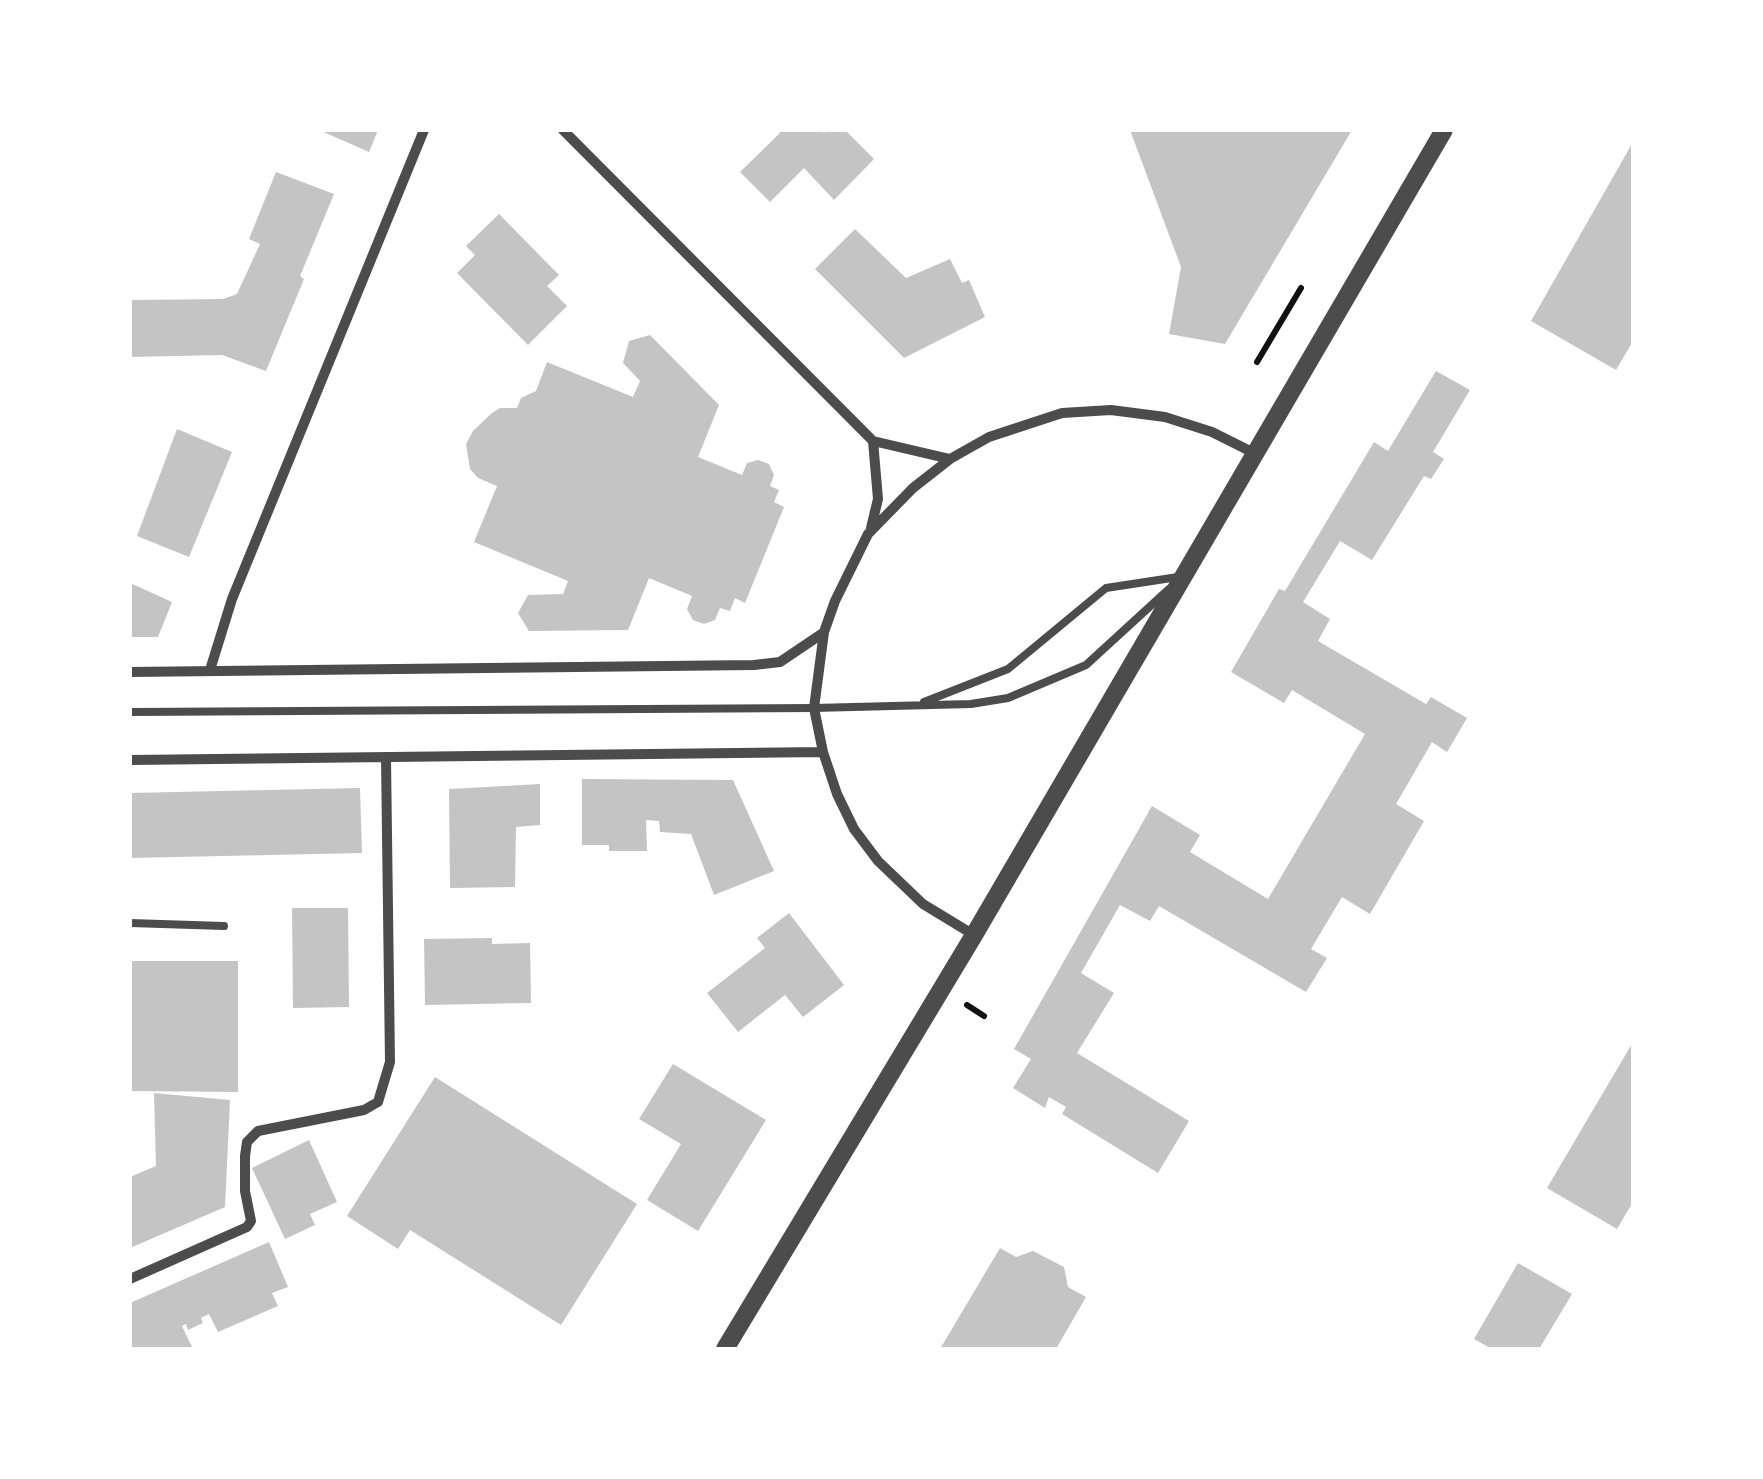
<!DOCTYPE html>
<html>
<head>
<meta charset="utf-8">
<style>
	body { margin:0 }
	#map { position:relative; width:1763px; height:1479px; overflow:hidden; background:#fff; font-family:Jost,sans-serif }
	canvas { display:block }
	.frame { position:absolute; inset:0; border:132px solid #fff; pointer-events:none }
</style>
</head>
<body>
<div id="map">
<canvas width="1763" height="1479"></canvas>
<div class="frame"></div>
</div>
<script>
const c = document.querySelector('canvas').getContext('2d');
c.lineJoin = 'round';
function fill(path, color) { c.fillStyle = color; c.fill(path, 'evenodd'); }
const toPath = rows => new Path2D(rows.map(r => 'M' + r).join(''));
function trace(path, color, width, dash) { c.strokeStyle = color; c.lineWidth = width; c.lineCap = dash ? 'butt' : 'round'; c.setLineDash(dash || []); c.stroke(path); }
fill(toPath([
	[319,130,378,130,369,152],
	[777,130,821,130,824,133,827,130,845,130,874,159,834,200,804,168,770,202,740,172,780,133],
	[1130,130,1352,130,1225,344,1169,334,1181,267],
	[1633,142,1633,341,1616,370,1531,321],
	[276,172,334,194,300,276,304,279,266,371,222,355,130,357,130,300,223,299,237,294,260,244,249,239],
	[499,214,559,275,547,286,567,306,528,345,457,273,475,255,466,246],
	[855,229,906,278,950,259,962,283,969,280,985,317,904,358,815,269],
	[650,335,719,405,698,457,742,475,747,463,758,460,769,464,774,475,770,486,779,490,774,502,784,507,745,603,735,598,730,611,720,608,715,620,704,624,693,620,687,609,692,596,649,578,628,630,529,631,518,613,528,595,563,594,568,581,474,542,497,486,478,478,470,469,466,444,473,431,492,413,500,408,517,408,521,398,536,391,547,362,633,397,640,381,623,363,629,341],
	[1436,371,1470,390,1433,452,1444,459,1431,479,1424,476,1372,560,1340,541,1303,602,1330,619,1318,641,1426,704,1431,697,1467,718,1447,752,1432,742,1396,804,1424,821,1370,914,1342,897,1311,949,1327,958,1306,992,1159,906,1150,921,1120,905,1081,973,1114,993,1077,1053,1189,1121,1158,1173,1062,1114,1066,1107,1049,1097,1045,1108,1013,1088,1031,1059,1014,1049,1152,806,1200,835,1190,852,1268,899,1365,734,1292,690,1284,703,1231,672,1279,589,1285,591,1374,442,1388,451],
	[177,429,232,452,189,557,137,536],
	[130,583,172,602,158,637,130,637],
	[582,779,733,780,774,871,714,895,691,834,660,832,659,821,646,820,647,851,609,851,609,845,582,845],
	[540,784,540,825,516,827,515,887,450,888,449,789],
	[360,788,362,853,130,858,130,793],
	[292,908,348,908,349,1007,293,1008],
	[789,913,844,985,803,1017,785,995,738,1032,707,993,765,948,757,938],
	[492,938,492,944,530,943,531,1003,425,1005,424,939],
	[130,961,238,961,238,1092,130,1091],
	[1633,1042,1633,1202,1617,1229,1547,1188],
	[673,1064,766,1120,698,1231,647,1200,681,1144,639,1119],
	[435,1077,637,1204,561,1325,410,1230,398,1249,347,1216],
	[154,1093,230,1100,225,1207,130,1248,130,1177,156,1166],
	[309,1140,337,1202,310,1214,315,1225,285,1239,252,1168],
	[269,1242,288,1287,272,1293,278,1306,218,1332,209,1314,201,1318,203,1323,188,1330,186,1324,182,1326,193,1349,130,1349,130,1303],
	[1000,1248,1016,1257,1033,1251,1064,1267,1068,1287,1086,1297,1056,1349,940,1349],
	[1518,1263,1572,1294,1539,1349,1492,1349,1474,1339]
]), '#c4c4c4');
trace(toPath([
	[1257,362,1301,288],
	[967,1005,984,1016]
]), '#111', 6);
trace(toPath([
	[924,702,1008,669,1106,588,1178,577],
	[130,712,814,708,971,704,1008,698,1086,665,1169,589],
	[130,923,224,926]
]), '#4c4c4c', 8);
trace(toPath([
	[563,130,873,441,950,459],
	[871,528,878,499,873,441],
	[210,670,232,599,424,130],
	[130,672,754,665,780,662,823,633],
	[130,760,823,752],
	[974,935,923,904,878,861,854,829,837,794,823,752,814,708,824,632,835,601,868,534,913,488,950,459,989,437,1062,413,1111,410,1165,417,1212,432,1256,454],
	[130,1279,247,1227,251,1221,245,1191,245,1156,247,1142,258,1131,364,1110,378,1102,390,1062,386,758]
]), '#4c4c4c', 10);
trace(toPath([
	[725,1349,974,935,1444,130]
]), '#4c4c4c', 18);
</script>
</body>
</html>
